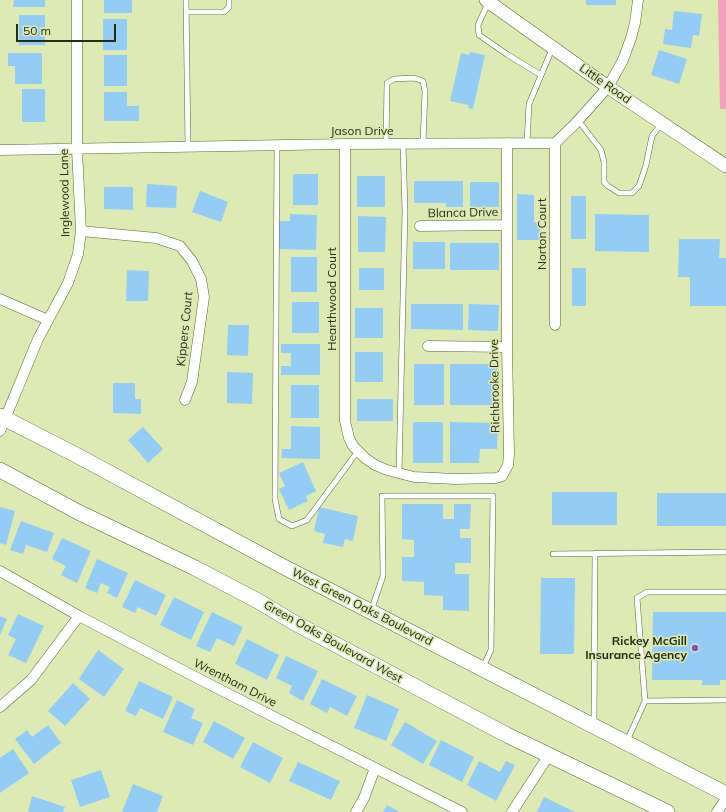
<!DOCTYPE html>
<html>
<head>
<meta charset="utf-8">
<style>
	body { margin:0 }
	#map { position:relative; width:726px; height:812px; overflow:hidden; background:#ddeab3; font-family:Mulish,sans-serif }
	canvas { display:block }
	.scale { position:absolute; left:16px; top:24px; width:100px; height:18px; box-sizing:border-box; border:2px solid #262b16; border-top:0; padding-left:5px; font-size:12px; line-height:14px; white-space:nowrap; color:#262b16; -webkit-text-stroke:3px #ddeab3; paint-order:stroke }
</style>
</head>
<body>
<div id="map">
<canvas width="726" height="812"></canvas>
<div class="scale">50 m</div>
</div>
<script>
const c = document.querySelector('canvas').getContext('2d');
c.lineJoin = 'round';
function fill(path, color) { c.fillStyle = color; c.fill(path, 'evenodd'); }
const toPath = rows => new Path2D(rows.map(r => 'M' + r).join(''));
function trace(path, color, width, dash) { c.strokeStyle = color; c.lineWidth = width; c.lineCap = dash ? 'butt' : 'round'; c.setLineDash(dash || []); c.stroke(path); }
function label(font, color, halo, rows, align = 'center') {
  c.font = font + ' Mulish,sans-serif'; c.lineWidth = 3; c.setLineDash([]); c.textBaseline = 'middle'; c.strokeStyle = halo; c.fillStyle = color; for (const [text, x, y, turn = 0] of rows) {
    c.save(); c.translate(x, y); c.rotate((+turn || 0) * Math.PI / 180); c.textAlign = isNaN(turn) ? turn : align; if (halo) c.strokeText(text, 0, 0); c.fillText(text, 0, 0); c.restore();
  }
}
fill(toPath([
	[718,0,726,0,726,109,720,109]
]), '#f49fbb');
fill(toPath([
	[14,0,45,0,45,7,13,7],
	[104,0,132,0,132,13,104,13],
	[586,0,616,0,616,5,586,5],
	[674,11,702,14,699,36,693,35,691,48,663,44,665,29,672,30],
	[19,15,45,15,45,45,19,45],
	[103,19,127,19,127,50,103,50],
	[659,50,687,59,679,84,651,75],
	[470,52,485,55,473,109,468,108,469,105,450,101,461,53,469,55],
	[8,53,42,53,42,84,15,84,15,66,8,66],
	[104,55,127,55,127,86,104,86],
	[22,89,45,89,45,122,22,122],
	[104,92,127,92,127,106,139,106,139,121,104,121],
	[293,174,318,174,318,205,293,205],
	[357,176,385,176,385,207,357,207],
	[414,181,463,181,463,207,446,207,446,203,414,203],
	[470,182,499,182,499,207,470,207],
	[147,184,177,186,176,208,146,207],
	[104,187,133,187,133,210,104,209],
	[200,191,228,202,221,222,192,212],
	[517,194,534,195,534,222,540,222,540,240,517,240],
	[571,196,586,196,586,239,571,239],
	[290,214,317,215,316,250,278,249,279,221,290,221],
	[595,214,649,215,649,252,595,251],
	[358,216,386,217,385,252,358,252],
	[679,239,720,239,719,258,726,258,726,306,690,306,690,277,678,277],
	[413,242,445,242,445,269,413,269],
	[450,243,499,243,499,270,450,270],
	[291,257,317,257,317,292,291,292],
	[359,268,384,268,384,290,359,290],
	[572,268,586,268,586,306,572,306],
	[127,270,149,271,148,301,126,301],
	[292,302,319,302,319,333,292,333],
	[411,304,463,304,463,330,411,329],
	[469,304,499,305,498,331,468,330],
	[355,308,383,308,383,338,355,338],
	[228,325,249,325,248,356,227,355],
	[281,344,320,344,320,375,281,375,281,366,291,366,291,353,281,353],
	[355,352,383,352,383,382,355,382],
	[414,364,444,364,444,405,414,405],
	[450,364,498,364,498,405,450,405],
	[227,372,253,373,252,404,227,403],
	[113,383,135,383,135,399,141,399,141,414,113,413],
	[291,385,319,385,319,418,291,418],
	[357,399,393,399,393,421,357,421],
	[413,422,443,422,443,463,413,463],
	[450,422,498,423,497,449,480,449,479,463,450,463],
	[291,426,320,427,320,459,281,458,282,449,291,449],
	[143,427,163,449,148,463,128,440],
	[303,462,316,491,306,496,308,501,289,510,279,489,285,486,279,473],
	[552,492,617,492,617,525,552,525],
	[657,493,726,493,726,526,657,526],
	[402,504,443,504,443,519,454,519,454,504,471,504,470,529,460,529,460,538,471,538,471,563,455,563,455,574,469,574,469,611,443,610,443,596,424,595,424,582,402,581,402,557,414,557,414,540,402,539],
	[0,507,15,511,6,545,0,543],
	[319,507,358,516,353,541,345,539,343,547,323,543,325,534,314,531],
	[21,521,54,533,47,552,26,545,23,554,10,550],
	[62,538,91,551,77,583,61,575,66,566,52,559],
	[97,559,128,573,117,598,107,593,110,587,101,583,97,593,85,588],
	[541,578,575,578,574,654,540,654],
	[135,580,166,595,156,616,138,607,135,613,122,607],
	[174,597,204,612,191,640,160,625],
	[212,612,243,627,234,646,217,638,210,652,196,646],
	[653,612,726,612,726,680,720,680,720,685,702,685,702,680,652,680],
	[18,614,44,626,26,663,8,655,16,639,8,635],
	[0,616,7,619,0,635],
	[247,639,279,655,267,680,235,664],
	[98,650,124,669,104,697,79,679],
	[286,656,318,671,303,701,289,693,292,686,276,678],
	[322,679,357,696,347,716,330,707,327,713,310,704],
	[139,681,173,697,163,719,140,708,136,716,125,711],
	[73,683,90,699,65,726,48,711],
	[367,695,399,709,386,741,354,728],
	[177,700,195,709,191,718,203,723,193,745,163,732],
	[214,721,245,738,233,759,203,742],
	[405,722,437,741,423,764,391,745],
	[48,725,61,743,34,764,15,739,27,730,32,737],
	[441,740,474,757,462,782,429,765],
	[253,742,283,758,270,783,240,767],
	[13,749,29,773,0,793,0,758],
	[479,761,500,772,506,761,515,765,496,801,467,785],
	[298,762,340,781,331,800,289,781],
	[101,770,110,797,80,807,71,780],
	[133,784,163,796,157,812,122,812],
	[32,796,65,807,63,812,28,812],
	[544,797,575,812,537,812],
	[387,805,400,812,383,812]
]), '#93cdf5');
const service = toPath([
	[186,0,188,146],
	[488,3,478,25,479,35,508,55,541,75],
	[186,12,224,12,229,7,229,0],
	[578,120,601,150,604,162,604,182,608,186,619,193,632,193,639,186,646,165,652,136,662,123],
	[527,143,529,104,552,49],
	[386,144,387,83,394,79,414,78,423,81,425,92,423,143],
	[277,145,275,499,279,519,292,526,307,520,358,451],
	[399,473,405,211,403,144],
	[553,554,726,552],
	[371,611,383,576,382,496,493,496,491,650,483,667],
	[645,701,637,598,647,592,726,592],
	[594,724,595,553],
	[627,741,645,701,726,700]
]);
const minor = toPath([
	[345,144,345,421,349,438,353,446,365,458,375,465,387,470,414,477,456,479,496,478,502,476,508,465,509,454,507,347,507,143],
	[0,150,345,144,555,143,575,124,608,87,623,60,631,38,635,23,638,0],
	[420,226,507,225],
	[81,231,156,238,180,246,192,261,201,279,204,297,192,382,185,400],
	[0,299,48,320],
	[555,325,555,143],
	[428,346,507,347],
	[0,431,38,339,68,283,78,254,81,231,77,149,77,0],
	[0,571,79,616,203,681,462,812],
	[0,707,31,680,79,616],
	[356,812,364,798,375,768],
	[512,812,549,755],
	[717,812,726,799]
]);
const tertiary = toPath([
	[486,0,608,87,726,166]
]);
const secondary = toPath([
	[0,416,78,456,282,566,726,794],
	[0,470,78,512,195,568,258,601,293,622,507,735,667,812]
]);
trace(service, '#5a6432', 6);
trace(minor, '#5a6432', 11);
trace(tertiary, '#5a6432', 14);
trace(secondary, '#5a6432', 16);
trace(service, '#fff', 5);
trace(minor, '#fff', 10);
trace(tertiary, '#fff', 13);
trace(secondary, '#fff', 15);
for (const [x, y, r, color] of [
	[695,648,4,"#7f4fc7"]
]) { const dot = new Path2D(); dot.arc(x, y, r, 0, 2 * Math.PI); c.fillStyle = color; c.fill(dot); trace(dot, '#ddeab3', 1.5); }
label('12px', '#262b16', '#ddeab3', [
	["Little Road",605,84,35],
	["Jason Drive",362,131],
	["Inglewood Lane",65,193,-91],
	["Blanca Drive",463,213,-1],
	["Norton Court",542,234,-90],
	["Hearthwood Court",332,299,-90],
	["Kippers Court",185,329,-84],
	["Richbrooke Drive",495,386,-91],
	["West Green Oaks Boulevard",362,607,27],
	["Green Oaks Boulevard West",333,642,29],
	["Wrentham Drive",235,683,27]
]);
label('bold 12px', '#262b16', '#ddeab3', [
	["Rickey McGill",687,641],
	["Insurance Agency",687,655]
], 'right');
</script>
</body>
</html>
